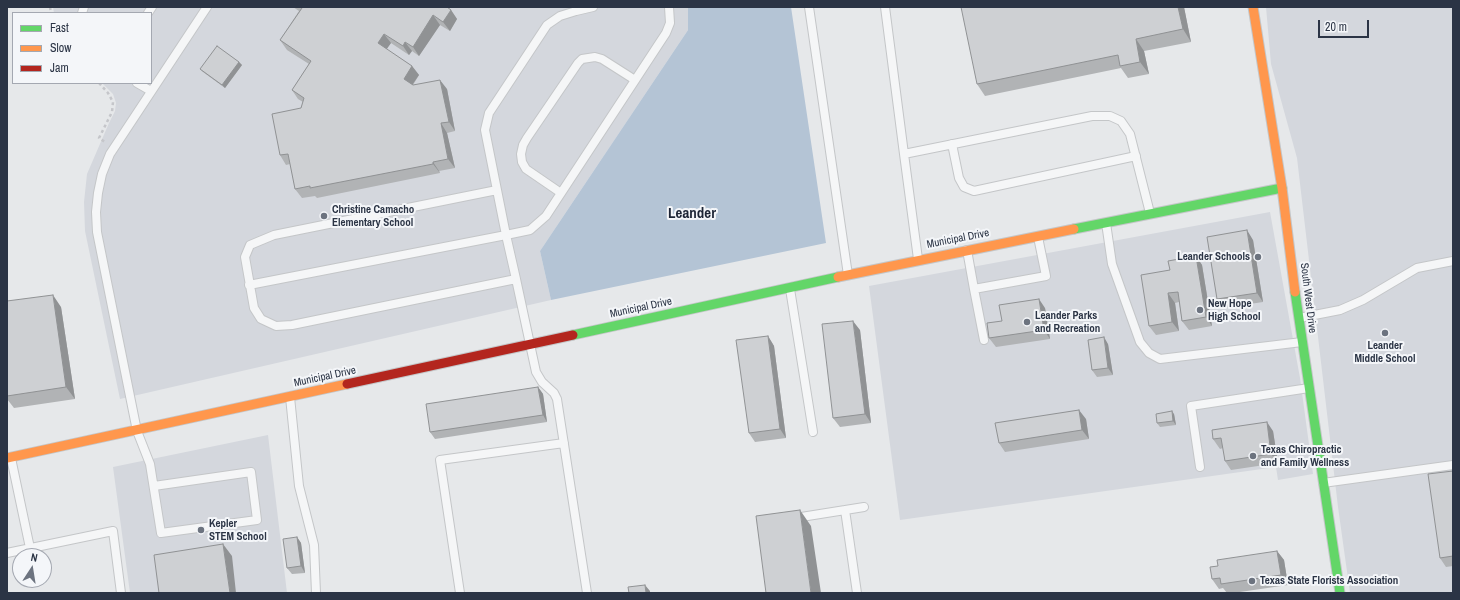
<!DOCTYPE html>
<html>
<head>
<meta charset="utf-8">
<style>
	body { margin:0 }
	#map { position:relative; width:1460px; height:600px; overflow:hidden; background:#e6e8ea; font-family:"Archivo Narrow",sans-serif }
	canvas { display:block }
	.frame { position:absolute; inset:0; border:8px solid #2b3445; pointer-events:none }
	.legend { position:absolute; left:12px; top:12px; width:140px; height:72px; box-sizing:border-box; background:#f4f6f9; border:1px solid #a4a8b1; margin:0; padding:5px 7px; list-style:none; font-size:12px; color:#2b3445 }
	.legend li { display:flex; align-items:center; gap:8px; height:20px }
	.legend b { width:20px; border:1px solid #a4a8b1 }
	.north { position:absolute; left:12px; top:548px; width:40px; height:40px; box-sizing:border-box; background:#f4f6f9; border:1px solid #a4a8b1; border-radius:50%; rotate:12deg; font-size:11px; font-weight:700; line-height:16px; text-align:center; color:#2b3445 }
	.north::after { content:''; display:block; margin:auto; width:14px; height:18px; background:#6c737f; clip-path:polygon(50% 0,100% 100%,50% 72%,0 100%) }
	.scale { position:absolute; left:1318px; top:20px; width:51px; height:18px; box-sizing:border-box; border:2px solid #2b3445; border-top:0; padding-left:5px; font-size:12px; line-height:14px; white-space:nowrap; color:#2b3445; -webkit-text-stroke:3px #f4f6f9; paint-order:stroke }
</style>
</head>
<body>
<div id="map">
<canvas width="1460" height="600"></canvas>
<div class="frame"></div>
<ul class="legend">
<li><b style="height:5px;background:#63d668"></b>Fast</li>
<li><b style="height:5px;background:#ff974d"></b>Slow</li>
<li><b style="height:5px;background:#b3261e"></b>Jam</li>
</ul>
<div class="north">N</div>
<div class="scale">20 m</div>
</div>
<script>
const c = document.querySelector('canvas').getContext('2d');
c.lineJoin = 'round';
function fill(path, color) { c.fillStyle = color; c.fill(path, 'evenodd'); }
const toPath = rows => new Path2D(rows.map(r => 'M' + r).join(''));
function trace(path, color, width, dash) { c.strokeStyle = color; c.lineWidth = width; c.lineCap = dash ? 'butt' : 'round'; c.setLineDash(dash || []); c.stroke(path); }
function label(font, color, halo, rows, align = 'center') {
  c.font = font + ' "Archivo Narrow",sans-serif'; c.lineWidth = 4; c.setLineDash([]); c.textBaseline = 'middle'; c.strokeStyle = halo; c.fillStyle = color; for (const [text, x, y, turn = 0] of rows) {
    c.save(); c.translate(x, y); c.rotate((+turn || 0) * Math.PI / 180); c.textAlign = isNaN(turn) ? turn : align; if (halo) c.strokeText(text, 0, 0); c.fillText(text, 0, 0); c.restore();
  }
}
fill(toPath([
	[53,7,690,7,688,8,688,30,540,251,551,300,120,399,85,231,84,202,87,174,109,123,115,111,116,103,113,94,102,83,151,83,151,13,54,13],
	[1266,7,1453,7,1453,593,1350,593,1338,507,1297,158,1271,64],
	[1270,212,1300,378,1313,474,1278,480,1276,467,900,520,869,286],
	[268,435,287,593,130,593,113,467]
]), '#d4d7dd');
fill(toPath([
	[688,7,791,7,826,243,551,300,540,251,688,30]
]), '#b4c4d5');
const lane = toPath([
	[809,7,848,275],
	[885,7,904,154],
	[82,13,84,7],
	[148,13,152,7],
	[137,83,151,91],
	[952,144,959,178,964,187,974,191,1136,156],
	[561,193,526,169,522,162,521,154,523,145,527,138,578,63,582,59,595,57,602,59,635,80],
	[1106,223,1112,264,1140,342,1149,353,1160,359,1302,342],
	[967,250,974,289,1046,276,1038,237],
	[918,259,904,154,1092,116,1110,116,1121,121,1130,134,1150,213],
	[516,279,506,235,530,230,546,216,666,33,670,23,669,7],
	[249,285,506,235,497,190],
	[790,289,813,432],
	[974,289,984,340],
	[1299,318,1340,310,1363,300,1417,268,1453,261],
	[290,397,299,486,314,545,316,593],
	[11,458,30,548],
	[1200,467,1191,406,1309,388],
	[1323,483,1453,465],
	[154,486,251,472,257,520,161,533,150,464,137,431,97,232,96,212,98,193,102,174,110,154,207,7],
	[845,510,857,593],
	[795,518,864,507],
	[7,553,113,531,121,593],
	[460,593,440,460,564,443],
	[587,593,557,399,554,393,542,382,536,372,516,279,292,325,276,326,261,319,254,308,245,257,250,245,274,235,497,190,485,130,489,113,547,25,560,16,576,11,593,7]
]);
const fast = toPath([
	[1074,229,1282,188],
	[1295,292,1340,593],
	[573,335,838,277]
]);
const slow = toPath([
	[1253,7,1282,188,1295,292],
	[838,277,1074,229],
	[7,458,347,384]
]);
const jam = toPath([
	[347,384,573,335]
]);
trace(lane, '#c4c6c8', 10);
trace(fast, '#c4c6c8', 11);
trace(slow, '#c4c6c8', 11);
trace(jam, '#c4c6c8', 11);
trace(toPath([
	[50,7,51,13],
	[99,83,108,93,113,102,112,112,99,138,105,142]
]), '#c5c6ca', 2.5, [3, 3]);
trace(lane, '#f5f6f7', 8);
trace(fast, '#63d668', 9);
trace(slow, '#ff974d', 9);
trace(jam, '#b3261e', 9);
fill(toPath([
	[293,7,446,7,451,10,457,19,450,31,440,25,419,56,412,51,409,55,391,43,386,49,412,66,419,75,413,85,447,89,455,131,447,133,455,168,439,171,440,173,317,198,315,196,302,198,295,189,290,164,286,165,280,155,301,108,303,102,298,99,292,90,309,64,287,50,280,40,299,11],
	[1184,7,1191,42,1144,51,1149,74,1128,78,1121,68,985,96,977,84],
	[239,62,242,65,225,88,203,72,200,69],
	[1253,240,1263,302,1223,308,1217,299],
	[1196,256,1202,265,1212,326,1189,330,1182,321,1179,302,1175,303,1179,331,1156,335,1149,326,1170,270],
	[7,301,61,307,75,399,14,408,7,399],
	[1045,308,1050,339,996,347,989,338,1002,321],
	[860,330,871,423,840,427,833,418],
	[768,336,774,346,786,438,755,442,749,433],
	[1108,344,1113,375,1097,377,1092,370],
	[538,387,543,394,547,422,435,439,430,432],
	[1174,414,1176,425,1160,427,1157,423],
	[1086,419,1089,439,1005,452,999,443],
	[1273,431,1278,463,1231,470,1225,461,1223,448,1220,449,1213,439],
	[1453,471,1453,566,1446,567,1440,558],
	[297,537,301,543,305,573,292,574,287,568],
	[1277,551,1284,560,1288,585,1233,593,1227,593,1223,588,1219,589,1212,579,1218,566]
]), '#b1b3b5');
fill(toPath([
	[1178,7,1184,7,1191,42,1183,29],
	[451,10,457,19,450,31,443,22],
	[433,15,440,25,419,56,413,47],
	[384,34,391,43,384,53,378,43],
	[1136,39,1144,51,1149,74,1140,62],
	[405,42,412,51,409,55,403,46],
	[239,62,242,65,225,88,222,85],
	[412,66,419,75,410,88,404,79],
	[440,80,447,89,455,131,449,122],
	[441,123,447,133,455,168,448,159],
	[433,162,439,171,440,173,433,164],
	[1247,230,1253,240,1263,302,1257,293],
	[1196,256,1202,265,1212,326,1206,317],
	[1168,293,1175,303,1179,331,1172,322],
	[53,295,61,307,75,399,66,387],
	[1039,299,1045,308,1050,339,1044,330],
	[853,321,860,330,871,423,865,414],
	[768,336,774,346,786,438,780,429],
	[1104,337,1108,344,1113,375,1108,368],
	[538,387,543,394,547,422,543,415],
	[1079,410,1086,419,1089,439,1082,430],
	[1172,411,1174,414,1176,425,1173,421],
	[1267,422,1273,431,1278,463,1271,454],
	[800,510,811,526,821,593,811,593],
	[297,537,301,543,305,573,301,566],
	[223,544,232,556,236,593,230,593],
	[1277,551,1284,560,1288,585,1281,575],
	[645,585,650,591,650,593,646,593]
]), '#909294');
const building = toPath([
	[301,7,447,7,451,10,443,22,433,15,413,47,405,42,403,46,384,34,378,43,412,66,404,79,413,85,440,80,449,122,441,123,448,159,433,162,433,164,310,188,310,186,295,189,288,154,280,155,272,114,301,108,304,98,292,90,311,61,280,40,302,8,301,7],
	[961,7,1178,7,1183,29,1136,39,1140,62,1120,66,1118,55,977,84,961,7],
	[217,46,239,62,222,85,200,69,217,46],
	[1247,230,1257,293,1217,299,1207,237,1247,230],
	[1196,256,1206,317,1182,321,1178,292,1168,293,1172,322,1149,326,1141,275,1170,270,1168,261,1196,256],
	[53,295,66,387,7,396,7,301,53,295],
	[1039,299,1044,330,989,338,987,323,1002,321,999,305,1039,299],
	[853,321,865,414,833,418,822,324,853,321],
	[768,336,780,429,749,433,736,340,768,336],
	[1104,337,1108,368,1092,370,1088,340,1104,337],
	[538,387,543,415,430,432,426,404,538,387],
	[1079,410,1082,430,999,443,995,423,1079,410],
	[1172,411,1173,421,1157,423,1156,414,1172,411],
	[1267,422,1271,454,1225,461,1221,438,1213,439,1212,430,1267,422],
	[1453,471,1453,556,1440,558,1428,474,1453,471],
	[800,510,811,593,766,593,756,516,800,510],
	[297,537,301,566,287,568,283,539,297,537],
	[223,544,230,593,159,593,154,555,223,544],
	[1277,551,1281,575,1221,584,1220,578,1212,579,1210,567,1218,566,1217,560,1277,551],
	[645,585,646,593,629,593,628,587,645,585]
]);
fill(building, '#ced0d3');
trace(building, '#909294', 1);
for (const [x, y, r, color] of [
	[324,216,4,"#6c737f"],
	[1258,257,4,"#6c737f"],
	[1200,310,4,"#6c737f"],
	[1027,322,4,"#6c737f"],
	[1385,333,4,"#6c737f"],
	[1253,456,4,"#6c737f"],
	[201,530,4,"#6c737f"],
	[1252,581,4,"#6c737f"]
]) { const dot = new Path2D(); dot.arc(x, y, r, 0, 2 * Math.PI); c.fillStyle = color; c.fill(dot); trace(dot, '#f4f6f9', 1.5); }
label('bold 11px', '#2b3445', '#f4f6f9', [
	["Christine Camacho",332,210],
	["Elementary School",332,223],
	["Leander Schools",1250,257,"right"],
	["New Hope",1208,304],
	["High School",1208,317],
	["Leander Parks",1035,316],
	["and Recreation",1035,329],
	["Leander",1385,346,"center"],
	["Middle School",1385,359,"center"],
	["Texas Chiropractic",1261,450],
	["and Family Wellness",1261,463],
	["Kepler",209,524],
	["STEM School",209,537],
	["Texas State Florists Association",1260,581]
], 'left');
label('11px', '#2b3445', '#f4f6f9', [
	["Municipal Drive",958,239,-11],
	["South West Drive",1308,298,83],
	["Municipal Drive",641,308,-12],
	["Municipal Drive",325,377,-12]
]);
label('bold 15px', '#1d2536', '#f4f6f9', [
	["Leander",692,214]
]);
</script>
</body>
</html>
